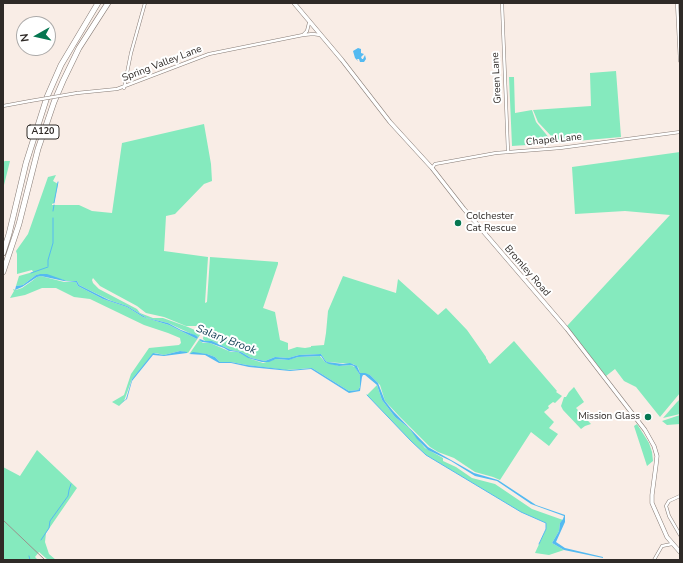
<!DOCTYPE html>
<html>
<head>
<meta charset="utf-8">
<style>
	body { margin:0 }
	#map { position:relative; width:683px; height:563px; overflow:hidden; background:#f9ede6; font-family:"Nunito Sans",sans-serif }
	canvas { display:block }
	.frame { position:absolute; inset:0; border:4px solid #2f2a27; pointer-events:none }
	.north { position:absolute; left:16px; top:16px; width:40px; height:40px; box-sizing:border-box; background:#fff; border:1px solid #acaaa9; border-radius:50%; rotate:262deg; font-size:11px; font-weight:700; line-height:16px; text-align:center; color:#2f2a27 }
	.north::after { content:''; display:block; margin:auto; width:14px; height:18px; background:#067751; clip-path:polygon(50% 0,100% 100%,50% 72%,0 100%) }
</style>
</head>
<body>
<div id="map">
<canvas width="683" height="563"></canvas>
<div class="frame"></div>
<div class="north">N</div>
</div>
<script>
const c = document.querySelector('canvas').getContext('2d');
c.lineJoin = 'round';
function fill(path, color) { c.fillStyle = color; c.fill(path, 'evenodd'); }
const toPath = rows => new Path2D(rows.map(r => 'M' + r).join(''));
function trace(path, color, width, dash) { c.strokeStyle = color; c.lineWidth = width; c.lineCap = dash ? 'butt' : 'round'; c.setLineDash(dash || []); c.stroke(path); }
function label(font, color, halo, rows, align = 'center') {
  c.font = font + ' "Nunito Sans",sans-serif'; c.lineWidth = 4; c.setLineDash([]); c.textBaseline = 'middle'; c.strokeStyle = halo; c.fillStyle = color; for (const [text, x, y, turn = 0] of rows) {
    c.save(); c.translate(x, y); c.rotate((+turn || 0) * Math.PI / 180); c.textAlign = isNaN(turn) ? turn : align; if (halo) c.strokeText(text, 0, 0); c.fillText(text, 0, 0); c.restore();
  }
}
fill(toPath([
	[616,71,621,137,554,143,552,137,538,122,533,110,591,106,590,73],
	[509,77,514,77,515,113,532,110,536,122,550,139,552,143,542,141,541,144,512,146],
	[204,124,211,164,212,181,204,184,175,214,166,216,164,251,208,257,205,303,207,302,210,257,278,262,278,264,263,308,275,312,280,340,288,343,288,350,297,347,305,348,311,347,311,346,324,345,326,333,328,311,343,276,396,293,398,279,438,315,446,308,467,330,486,357,486,358,488,361,488,362,490,364,514,341,557,391,556,392,562,396,555,403,553,402,548,406,549,408,544,412,554,422,549,428,558,434,549,446,531,432,500,480,493,477,475,472,454,458,438,452,430,447,399,416,385,401,380,385,370,375,360,373,358,367,353,364,327,362,325,360,321,354,299,355,288,358,275,357,265,361,251,358,241,352,231,350,212,341,205,341,203,339,204,329,200,326,186,326,164,317,146,313,137,306,100,286,93,278,92,280,93,283,99,289,137,309,140,313,153,318,163,318,188,327,199,332,200,335,188,353,180,351,164,355,155,353,152,355,132,379,124,401,119,406,112,402,124,395,131,374,149,348,179,345,181,343,180,338,168,333,144,325,90,299,74,297,56,288,42,288,25,295,10,298,14,291,13,289,16,290,22,288,32,281,37,277,41,276,64,282,76,282,78,286,103,299,127,307,143,317,169,325,197,339,198,337,168,323,147,318,127,306,112,301,89,290,79,285,77,281,67,281,42,274,36,275,23,285,16,286,19,276,33,272,32,270,17,274,17,254,16,251,28,234,48,177,56,175,53,181,58,184,54,203,52,204,52,205,79,205,92,211,112,213,122,143],
	[680,152,680,393,660,417,636,387,624,381,615,369,606,376,567,326,670,215,625,211,575,214,572,167],
	[5,161,10,161,3,189,3,162],
	[199,340,203,343,210,343,231,352,238,352,251,359,263,363,276,359,288,360,298,357,320,356,325,362,339,366,350,365,355,367,360,375,360,387,358,390,349,391,312,368,286,370,247,365,231,362,220,362,215,357,207,354,190,353],
	[377,385,382,400,395,417,409,428,425,448,443,458,443,461,456,467,472,478,495,484,532,509,563,520,560,523,559,531,552,543,564,550,549,555,535,553,546,529,546,523,521,512,426,455,411,441,367,395],
	[574,387,584,402,576,408,591,424,585,426,581,429,563,410,561,406,564,397,566,397,569,392],
	[680,399,680,414,663,418,677,402],
	[680,415,680,424,667,425,662,421],
	[637,424,649,443,652,452,653,461,647,466,634,426],
	[37,450,77,488,46,533,45,542,49,554,56,560,48,560,39,552,35,557,38,560,3,560,3,467,20,476]
]), '#85eabe');
fill(toPath([
	[358,48,361,49,361,53,364,54,361,57,362,59,363,59,365,55,366,59,364,62,360,62,359,59,357,59,358,61,355,58,353,51],
	[40,274,47,274,67,281,77,281,79,285,109,300,127,306,147,318,168,323,181,330,195,335,198,337,197,339,169,325,143,317,127,307,103,299,78,286,76,282,64,281,41,276,37,277,22,287,15,290,16,286,23,285,36,275],
	[200,339,205,341,212,341,231,350,241,352,251,358,265,361,275,357,288,358,299,355,321,354,325,360,327,362,343,364,350,363,357,366,360,373,365,373,370,375,378,383,385,401,393,411,428,447,474,473,498,480,536,505,565,515,565,522,556,542,565,548,603,557,603,558,564,550,552,543,559,531,560,523,563,519,564,516,531,504,497,481,475,476,451,461,428,450,417,439,409,428,395,417,382,400,377,385,365,375,363,375,362,377,360,391,349,393,311,369,290,371,249,367,231,363,219,363,205,355,189,354,193,352,207,354,215,357,220,362,231,362,247,365,289,370,312,368,349,391,358,390,360,387,360,375,354,366,350,365,339,366,329,364,325,362,321,356,319,356,298,357,289,360,276,359,269,362,262,362,248,358,238,352,229,351,224,348,210,343,202,342,199,340],
	[180,351,187,352,187,353,164,356,153,355,132,381,127,399,119,405,126,399,132,379,153,353,164,355]
]), '#54baf1');
trace(toPath([
	[54,203,58,182],
	[53,211,54,205],
	[48,266,48,260,53,243,53,218],
	[31,273,48,267],
	[367,395,411,441,426,455,521,512,546,523,546,529,539,544],
	[41,540,49,528,50,521,68,496,69,490,71,484],
	[29,556,30,560]
]), '#54baf1', 1);
const street = toPath([
	[502,3,508,152],
	[677,3,680,61],
	[303,35,313,34,320,35],
	[124,88,131,53,145,3],
	[77,93,117,89,209,54,303,35,307,31,309,23],
	[3,106,30,101],
	[432,168,435,164,496,153,560,148,680,132],
	[680,496,669,501,666,506,669,516,680,535],
	[654,560,662,546,672,544]
]);
const secondary = toPath([
	[294,3,342,60,390,122,432,168,464,209,567,329,645,430,654,446,657,456,656,465,652,495,652,503,667,537,680,552]
]);
const highway = toPath([
	[3,253,9,234,26,163,47,97,61,65,98,3],
	[3,272,19,224,38,149,54,102,63,81,79,48,108,3]
]);
trace(street, '#877c76', 3.5);
trace(secondary, '#877c76', 4.5);
trace(highway, '#877c76', 6);
trace(street, '#fff', 2.5);
trace(secondary, '#fff', 3.5);
trace(highway, '#fff', 5);
trace(toPath([
	[3,520,45,560]
]), '#9a918c', 1);
const streetBridge = toPath([
	[30,101,77,93]
]);
trace(streetBridge, '#877c76', 3.5, []);
trace(streetBridge, '#fff', 2.5);
for (const [x, y, r, color] of [
	[458,223,4,"#067751"],
	[648,417,4,"#067751"]
]) { const dot = new Path2D(); dot.arc(x, y, r, 0, 2 * Math.PI); c.fillStyle = color; c.fill(dot); trace(dot, '#fff', 1.5); }
for (const [x, y, w] of [
	[43,132,32]
]) { const box = new Path2D(); box.roundRect(x - w / 2, y - 7, w, 14, 3); c.fillStyle = '#fff'; c.fill(box); trace(box, '#2f2a27', 1); }
label('bold 9px', '#2f2a27', null, [
	["A120",43,132]
]);
label('10px', '#2f2a27', '#fff', [
	["Spring Valley Lane",162,64,-21],
	["Green Lane",497,78,-93],
	["Chapel Lane",554,140,-6],
	["Bromley Road",527,271,49]
]);
label('10px', '#2f2a27', '#fff', [
	["Colchester",466,217],
	["Cat Rescue",466,229],
	["Mission Glass",640,417,"right"]
], 'left');
label('italic 11px', '#103c53', '#fff', [
	["Salary Brook",226,340,21]
]);
</script>
</body>
</html>
